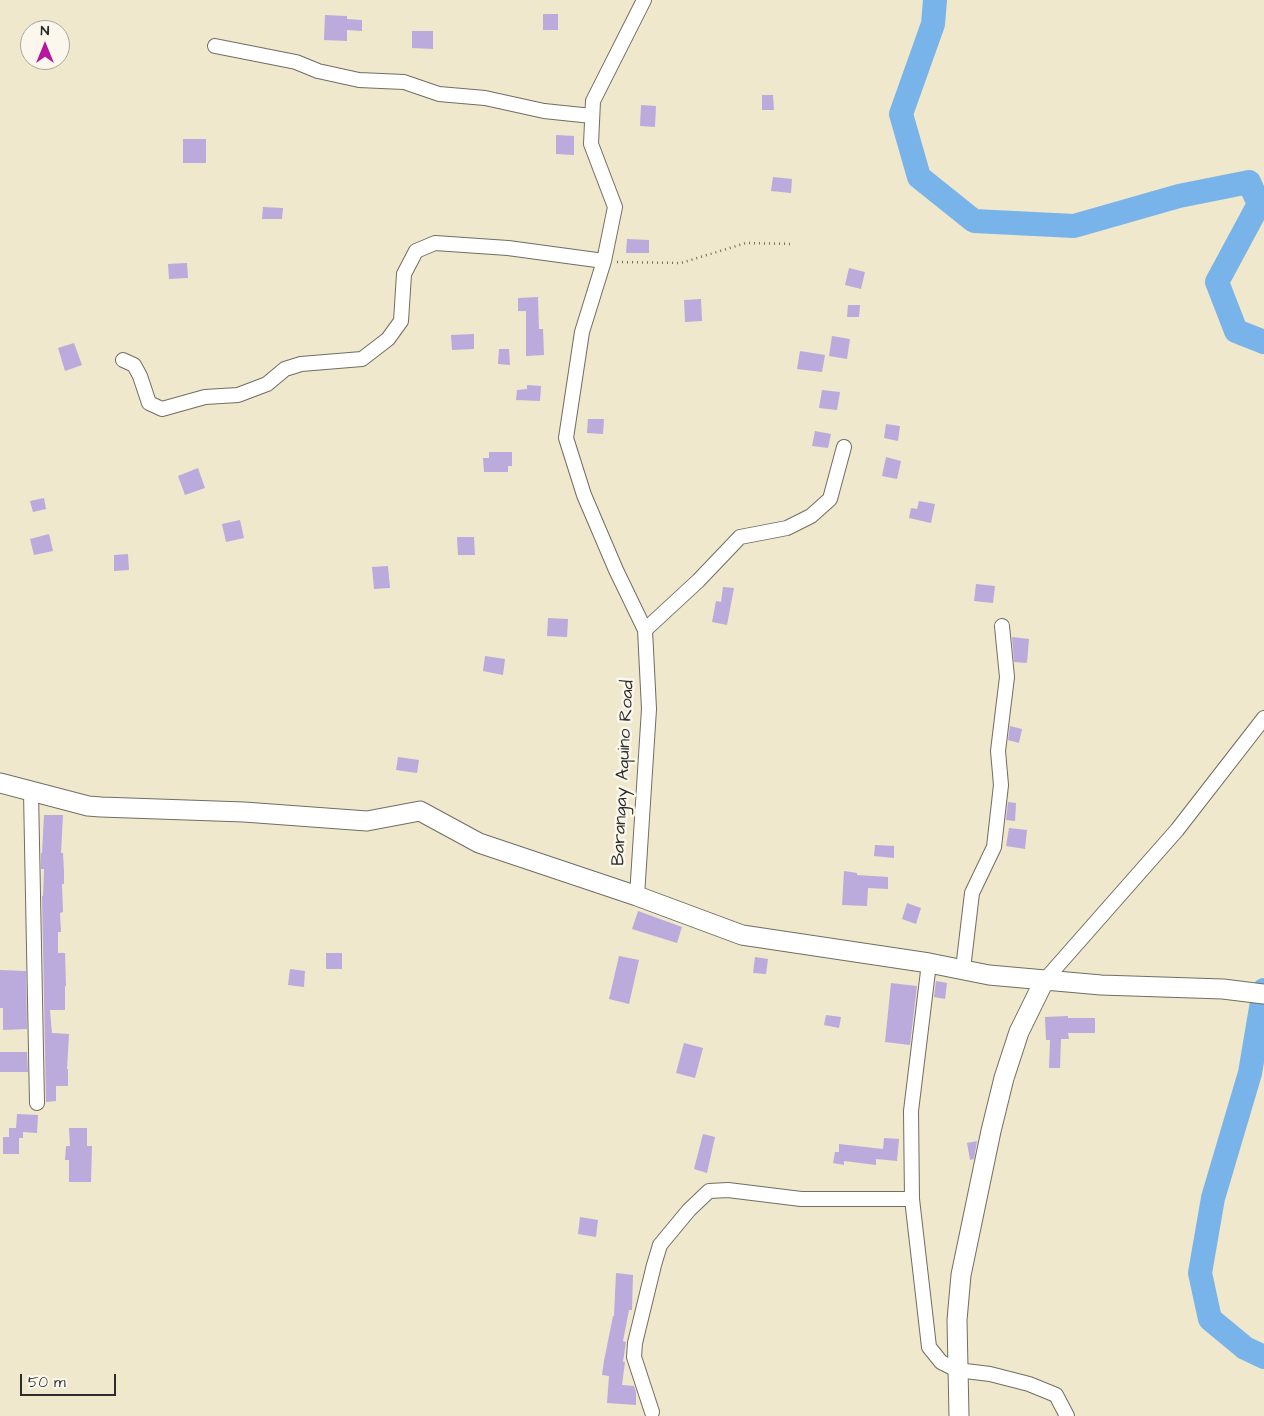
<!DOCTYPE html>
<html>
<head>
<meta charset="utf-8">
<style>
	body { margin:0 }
	#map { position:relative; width:1264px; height:1416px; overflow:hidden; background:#efe8cc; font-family:"Architects Daughter",sans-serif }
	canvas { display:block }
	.north { position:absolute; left:20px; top:20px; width:50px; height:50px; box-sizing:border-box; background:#fbf7ec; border:1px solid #a8a59f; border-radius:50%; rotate:0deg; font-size:14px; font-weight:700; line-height:20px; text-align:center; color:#2b2b2b }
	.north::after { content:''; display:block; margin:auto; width:18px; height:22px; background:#b5179e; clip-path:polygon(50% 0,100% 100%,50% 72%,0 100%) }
	.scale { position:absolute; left:20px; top:1374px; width:96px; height:22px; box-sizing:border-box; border:2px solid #2b2b2b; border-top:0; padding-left:6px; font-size:15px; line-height:18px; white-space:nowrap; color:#2b2b2b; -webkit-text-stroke:4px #fbf7ec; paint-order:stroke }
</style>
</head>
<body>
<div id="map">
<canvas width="1264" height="1416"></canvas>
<div class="north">N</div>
<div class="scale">50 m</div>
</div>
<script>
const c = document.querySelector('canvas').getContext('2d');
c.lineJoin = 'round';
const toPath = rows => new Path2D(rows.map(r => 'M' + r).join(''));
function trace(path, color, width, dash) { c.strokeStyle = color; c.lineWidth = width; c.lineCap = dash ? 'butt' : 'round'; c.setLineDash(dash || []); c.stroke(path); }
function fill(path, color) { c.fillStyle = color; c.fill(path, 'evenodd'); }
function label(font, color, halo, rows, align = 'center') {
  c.font = font + ' "Architects Daughter",sans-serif'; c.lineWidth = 5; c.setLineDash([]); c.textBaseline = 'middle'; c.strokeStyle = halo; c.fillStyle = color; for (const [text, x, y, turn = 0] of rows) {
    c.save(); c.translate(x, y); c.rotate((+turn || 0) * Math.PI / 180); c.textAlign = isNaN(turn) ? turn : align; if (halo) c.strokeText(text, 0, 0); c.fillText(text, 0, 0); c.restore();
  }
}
trace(toPath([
	[935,0,933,24,901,114,919,177,974,221,1074,226,1179,196,1249,182,1259,204,1217,282,1236,331,1264,342],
	[1264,990,1250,1073,1213,1198,1200,1273,1210,1319,1245,1348,1264,1357]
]), '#78b3e9', 24);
fill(toPath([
	[543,14,558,14,558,30,543,30],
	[325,15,347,16,347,19,362,20,362,31,347,30,347,41,324,40],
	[412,31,433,31,433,49,412,48],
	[762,95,773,95,774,110,762,110],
	[641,105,656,106,655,127,640,126],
	[556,135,574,136,574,155,556,154],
	[183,139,206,139,206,163,183,163],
	[773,177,792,179,791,193,771,191],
	[263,207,283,208,282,219,262,219],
	[627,239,649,240,649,253,626,253],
	[187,263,188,278,169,279,168,264],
	[849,268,865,272,861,289,845,285],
	[538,297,539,329,543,329,544,355,526,356,526,311,518,311,518,298],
	[701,299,702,321,685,322,684,300],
	[848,305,860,305,859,317,847,317],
	[474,334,474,349,452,350,451,335],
	[832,336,850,339,847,359,829,356],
	[74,343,82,365,65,371,58,348],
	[499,349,509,349,510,365,498,364],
	[800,351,825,355,822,372,797,369],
	[527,385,541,386,540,401,516,400,517,390,527,389],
	[822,390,840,392,837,410,819,408],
	[588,419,604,419,603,434,587,433],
	[886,424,900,426,898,441,884,438],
	[815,431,831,434,828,448,812,446],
	[489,452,512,452,512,466,508,466,508,472,484,472,483,458,489,458],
	[886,457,901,461,897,479,882,476],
	[198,468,205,488,185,495,178,476],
	[44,498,46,509,33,512,30,501],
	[919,501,935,504,931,523,909,518,911,508,917,509],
	[240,520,244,538,226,542,222,524],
	[49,534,53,551,34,555,30,539],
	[457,537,474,537,475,555,458,555],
	[128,554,129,570,114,571,114,555],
	[388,566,390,588,374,589,372,567],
	[976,584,995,586,993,603,974,601],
	[723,587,734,588,727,625,712,622,716,601,721,602],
	[548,618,568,619,567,637,547,636],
	[1012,637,1029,639,1027,663,1014,662],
	[485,656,505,659,503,675,483,671],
	[1010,726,1022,729,1019,743,1008,740],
	[398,757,419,760,417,773,396,770],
	[1008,802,1016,803,1015,821,1006,820],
	[44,815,63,815,61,853,63,853,64,872,64,884,62,884,63,912,60,913,61,932,58,932,58,953,65,953,66,986,65,986,65,1010,50,1010,52,1033,69,1034,67,1069,68,1069,68,1086,56,1086,56,1101,46,1102,42,896,43,896,44,869,41,869,41,853,42,853],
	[1009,828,1027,830,1025,849,1006,846],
	[875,845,894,846,894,858,874,856],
	[844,871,857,873,857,875,888,877,888,889,868,888,867,906,842,905],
	[907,903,921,908,916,924,902,919],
	[638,911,682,927,677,943,632,929],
	[326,953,342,953,342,969,326,969],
	[619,956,639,960,629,1004,609,999],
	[755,957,768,959,766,974,753,973],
	[290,969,305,971,304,987,288,985],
	[0,970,26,971,27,1029,3,1030,3,1008,0,1008],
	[936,981,947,983,945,999,934,997],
	[891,983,917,986,910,1045,885,1042],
	[826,1015,841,1017,839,1028,824,1025],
	[1068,1016,1068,1018,1095,1018,1095,1033,1068,1033,1069,1039,1061,1039,1060,1068,1049,1068,1050,1040,1046,1040,1045,1017],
	[684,1043,703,1048,695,1078,676,1073],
	[0,1052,27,1052,28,1072,0,1072],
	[17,1114,38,1115,37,1133,23,1132,23,1138,19,1138,19,1154,3,1154,3,1137,9,1137,9,1128,16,1128],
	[69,1128,87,1128,87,1146,92,1146,91,1182,69,1182,69,1160,65,1160,66,1146,70,1146],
	[703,1134,715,1137,707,1173,694,1169],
	[884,1138,899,1139,897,1161,876,1159,876,1165,844,1161,844,1165,833,1163,835,1152,839,1152,839,1144,883,1149],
	[977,1141,974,1159,970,1160,967,1143],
	[580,1217,598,1220,596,1237,578,1234],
	[616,1273,633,1275,632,1310,629,1310,623,1341,626,1342,623,1362,625,1362,622,1385,634,1386,636,1392,636,1405,607,1403,609,1376,602,1375,604,1361,613,1316,614,1316]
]), '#bbaadc');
const street = toPath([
	[215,46,296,62,318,71,359,80,404,82,439,94,485,98,544,111,592,116],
	[123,360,134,365,140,376,149,403,162,409,205,397,238,395,267,384,285,369,301,364,362,359,388,339,401,321,404,274,416,251,435,243,508,248,604,261],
	[645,630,698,581,740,537,787,528,811,516,830,499,844,447],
	[31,792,37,1103],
	[637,896,649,709,645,630,616,570,584,495,566,438,582,332,604,261,615,207,591,144,593,101,644,0],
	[929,963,911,1111,912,1199,929,1347,941,1362,957,1370,990,1374,1029,1384,1056,1395,1067,1416],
	[963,969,972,893,994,847,1001,785,998,751,1007,677,1002,626],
	[1044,981,1177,830,1264,718],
	[652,1412,634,1357,635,1343,654,1265,660,1245,689,1210,709,1191,728,1190,801,1199,912,1199]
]);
const secondary = toPath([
	[0,783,88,806,101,807,244,812,367,821,420,811,479,843,637,896,742,935,929,963,989,975,1101,985,1223,989,1264,994],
	[959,1416,957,1320,961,1275,991,1131,1004,1078,1019,1032,1044,981]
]);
trace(street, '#706d63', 16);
trace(secondary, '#706d63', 21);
trace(toPath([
	[617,262,681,263,746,243,792,244]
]), '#706d63', 2.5, [1, 4]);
trace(street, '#fff', 14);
trace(secondary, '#fff', 19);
label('18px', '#2b2b2b', '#fbf7ec', [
	["Barangay Aquino Road",624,773,-87]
]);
</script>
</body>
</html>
